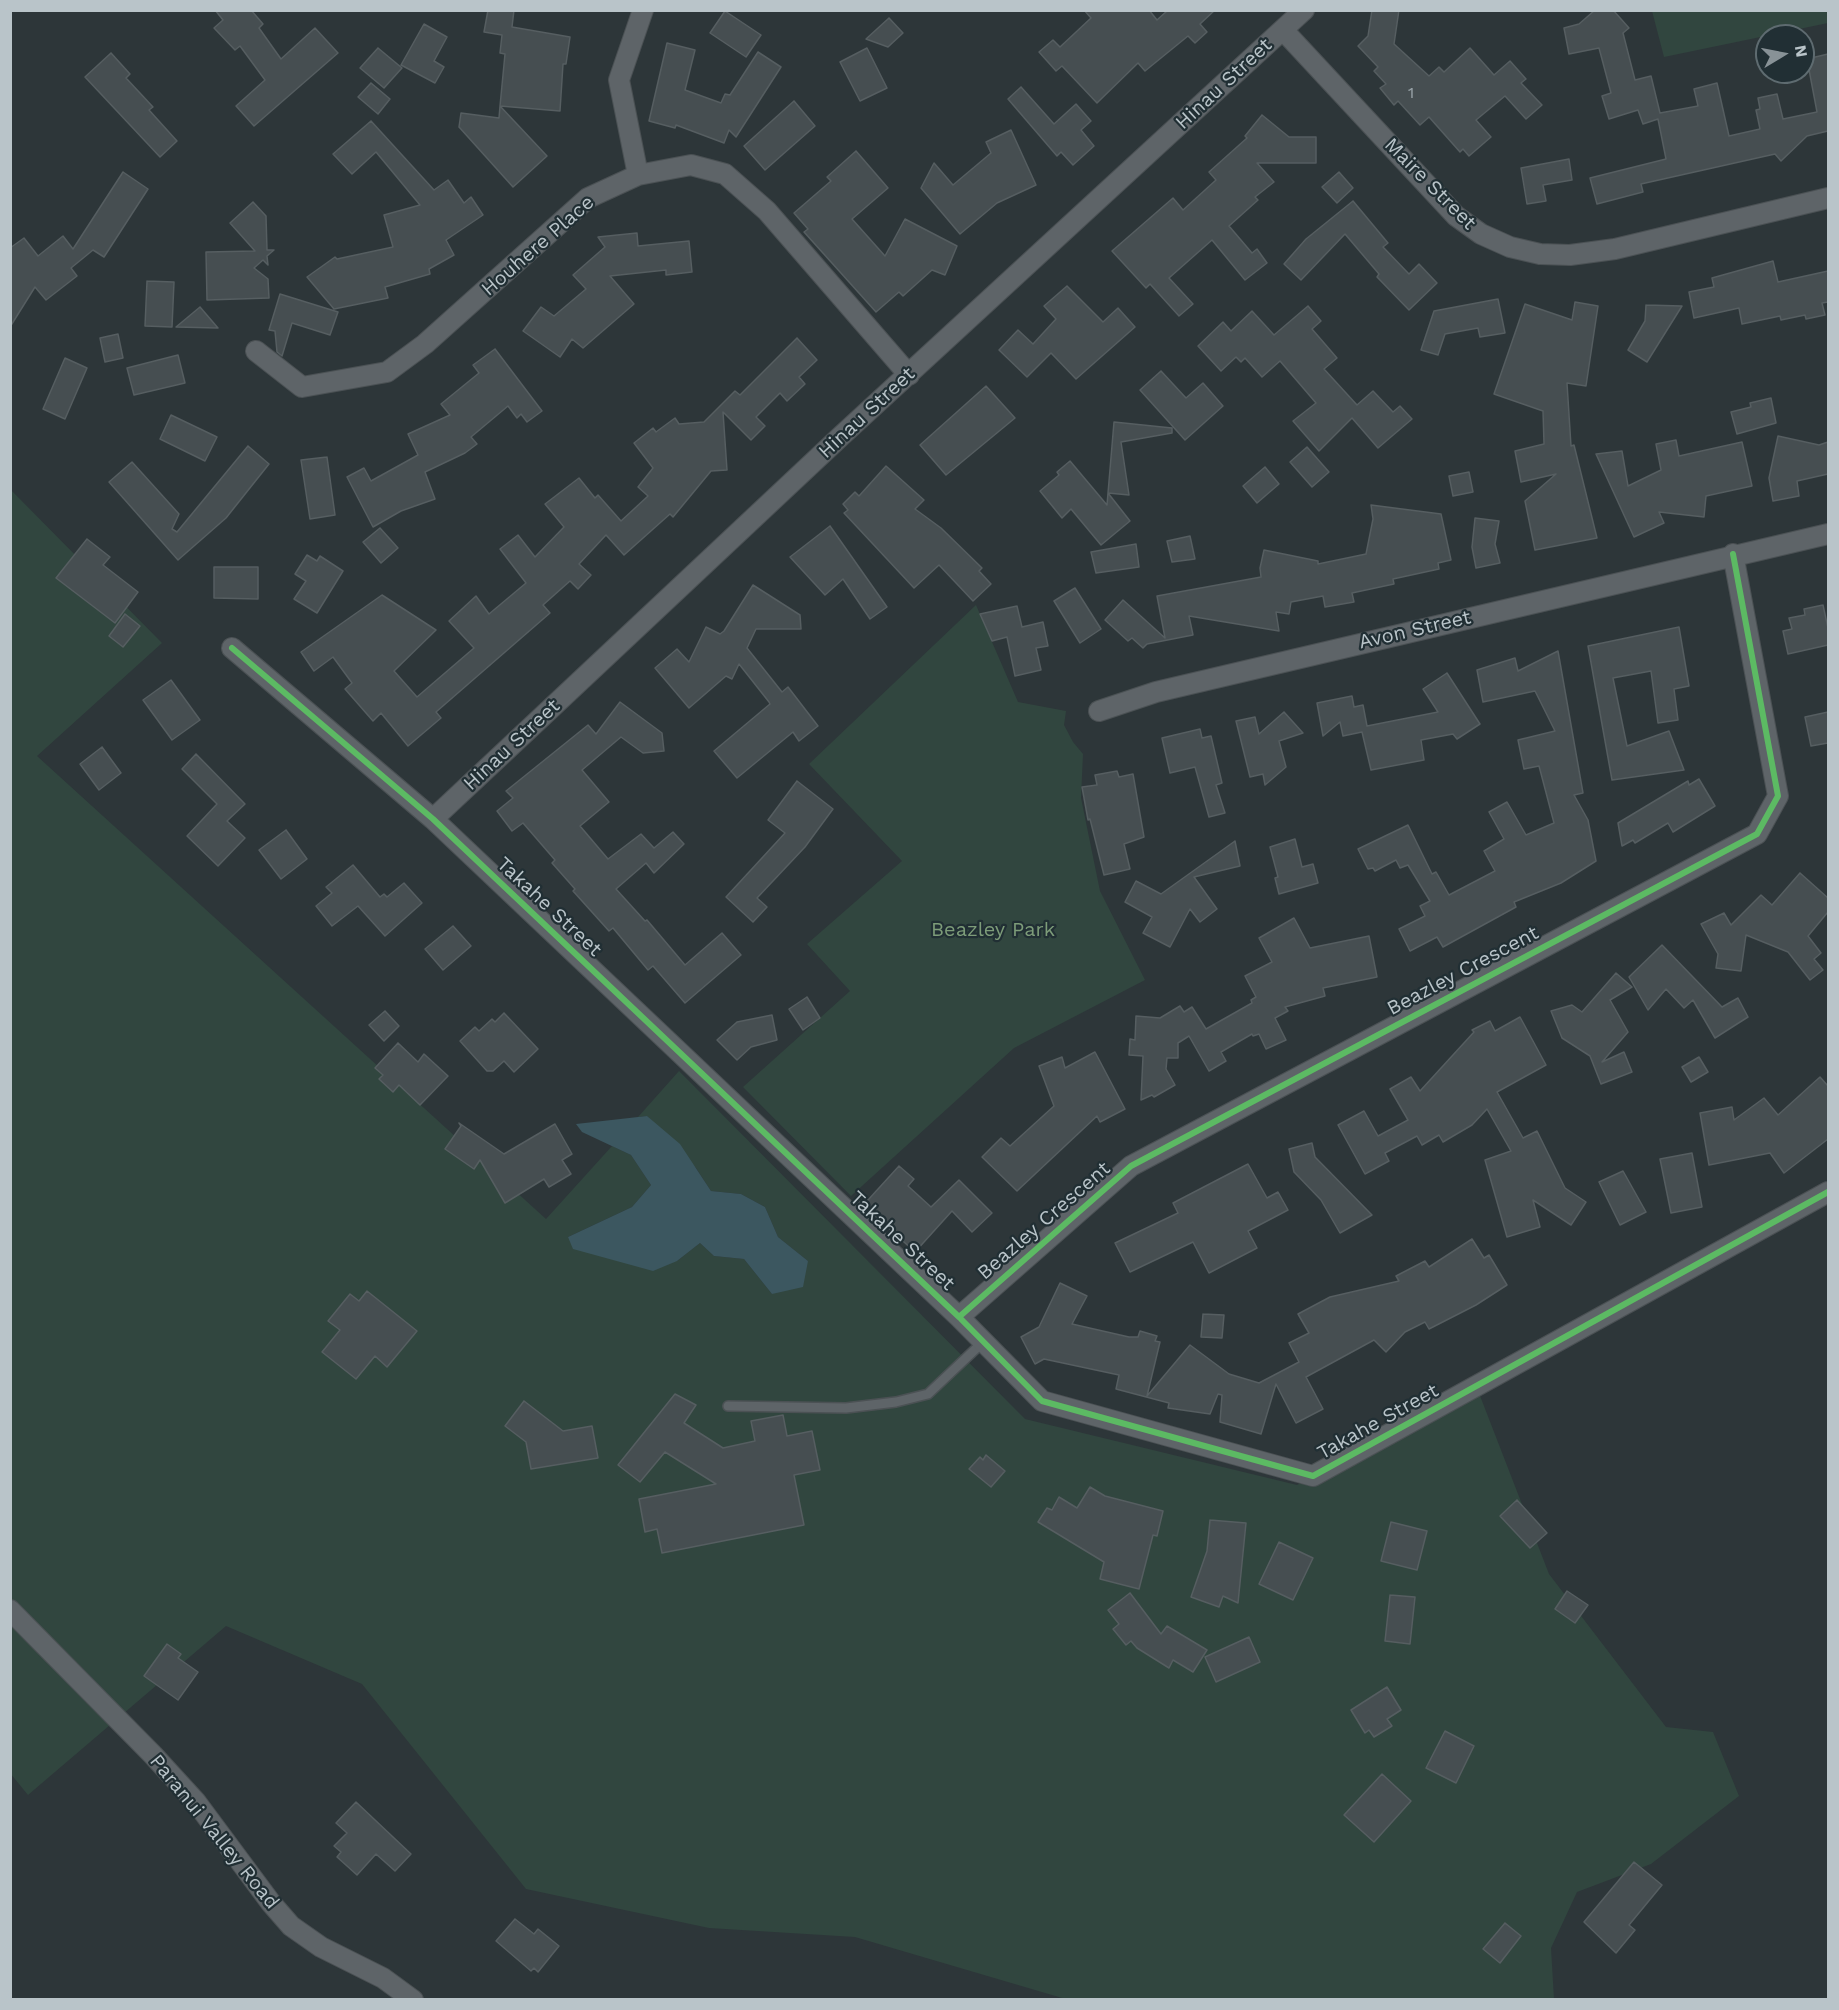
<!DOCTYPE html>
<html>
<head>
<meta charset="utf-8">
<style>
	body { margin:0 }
	#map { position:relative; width:1839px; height:2010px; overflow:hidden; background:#2d3639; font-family:"Work Sans",sans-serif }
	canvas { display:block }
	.frame { position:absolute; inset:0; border:12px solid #b9c4c9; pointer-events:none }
	.north { position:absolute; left:1755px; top:24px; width:60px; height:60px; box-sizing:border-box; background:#212f34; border:2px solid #5e6b70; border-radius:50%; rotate:80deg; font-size:16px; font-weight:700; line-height:24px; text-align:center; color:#b9c4c9 }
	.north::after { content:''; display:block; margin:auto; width:21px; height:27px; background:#889297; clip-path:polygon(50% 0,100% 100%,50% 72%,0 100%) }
</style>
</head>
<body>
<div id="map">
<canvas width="1839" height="2010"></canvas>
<div class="frame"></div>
<div class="north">N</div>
</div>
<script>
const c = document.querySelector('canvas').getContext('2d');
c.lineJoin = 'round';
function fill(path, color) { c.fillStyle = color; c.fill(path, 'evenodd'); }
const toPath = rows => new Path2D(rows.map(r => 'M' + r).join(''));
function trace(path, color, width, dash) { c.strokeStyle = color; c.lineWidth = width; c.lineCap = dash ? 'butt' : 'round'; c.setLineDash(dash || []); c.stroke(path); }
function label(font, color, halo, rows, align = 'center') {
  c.font = font + ' "Work Sans",sans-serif'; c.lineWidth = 4.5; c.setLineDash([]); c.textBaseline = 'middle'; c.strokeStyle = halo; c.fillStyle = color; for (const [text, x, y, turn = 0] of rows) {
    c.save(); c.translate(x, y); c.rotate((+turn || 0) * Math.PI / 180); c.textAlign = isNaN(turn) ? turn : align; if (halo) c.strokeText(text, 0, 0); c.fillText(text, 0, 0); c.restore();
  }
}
fill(toPath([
	[1652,11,1828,11,1828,23,1664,57],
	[10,489,162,643,37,756,546,1219,612,1146,631,1155,651,1185,632,1207,568,1237,677,1261,700,1243,714,1256,744,1259,772,1294,808,1261,778,1237,765,1207,741,1194,711,1191,696,1168,647,1116,638,1117,679,1071,1025,1419,1297,1485,1477,1388,1549,1574,1666,1727,1713,1732,1739,1796,1651,1864,1577,1892,1551,1948,1554,1999,1069,2000,855,1937,709,1928,526,1889,362,1684,226,1626,28,1795,10,1773],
	[976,605,1018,702,1066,711,1064,725,1073,742,1083,754,1081,798,1100,891,1145,980,1014,1048,851,1196,743,1087,850,991,807,944,902,861,809,764]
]), '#31463f');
fill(toPath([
	[647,1116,680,1144,711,1191,741,1194,765,1207,778,1237,808,1261,803,1287,772,1294,744,1259,714,1256,700,1243,677,1261,653,1271,573,1249,568,1237,632,1207,651,1185,631,1155,582,1132,576,1124]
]), '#3c5760');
const building = toPath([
	[215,10,251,10,263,24,259,28,281,59,315,28,338,53,254,126,236,106,265,80,240,46,235,50,214,28,223,20,215,10],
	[488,10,514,10,512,27,570,37,566,64,563,64,560,111,500,106,505,54,500,53,502,35,484,32,488,10],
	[1084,10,1149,10,1157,20,1168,10,1215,10,1200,24,1207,32,1195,43,1188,36,1145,71,1138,63,1097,103,1062,66,1056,71,1039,52,1053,40,1060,47,1091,18,1084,10],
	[1372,10,1399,10,1394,44,1429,76,1439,67,1444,72,1470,48,1494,75,1510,61,1526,79,1521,83,1542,105,1526,119,1505,96,1476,120,1491,137,1469,156,1463,149,1460,152,1429,117,1420,125,1398,101,1394,105,1380,88,1386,84,1374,71,1378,67,1358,46,1368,36,1372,10],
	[1595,10,1613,10,1629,28,1623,33,1635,80,1651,76,1660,113,1698,106,1694,89,1717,83,1729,136,1760,129,1756,110,1760,109,1758,98,1777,94,1783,119,1817,112,1807,59,1828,54,1828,131,1807,136,1781,161,1775,154,1641,184,1643,192,1597,204,1590,178,1666,159,1658,119,1643,124,1638,110,1609,119,1602,96,1611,93,1599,48,1569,54,1564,28,1579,24,1595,10],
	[725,11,761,35,746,57,710,33,725,11],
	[889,18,903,33,888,47,866,39,889,18],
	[424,24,447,37,434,61,444,67,435,83,401,65,424,24],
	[667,43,695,50,685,90,721,103,725,94,730,95,758,52,781,67,736,137,729,130,724,143,676,125,675,128,649,121,667,43],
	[378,48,402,68,384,88,360,68,378,48],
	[867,48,887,88,860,101,840,62,867,48],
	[111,53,130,74,126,78,153,107,149,110,177,141,160,157,85,77,111,53],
	[371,83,390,99,378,114,358,97,371,83],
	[1021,87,1054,124,1076,104,1091,121,1081,130,1094,146,1073,165,1061,152,1057,156,1008,99,1021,87],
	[794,101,815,126,765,170,744,146,794,101],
	[500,106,547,156,513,187,459,127,461,113,499,118,500,106],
	[1262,115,1289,137,1316,137,1316,163,1257,163,1274,182,1255,197,1258,200,1229,226,1252,253,1257,249,1267,263,1245,280,1212,240,1169,278,1193,304,1179,316,1150,284,1146,288,1112,251,1173,198,1183,210,1216,180,1209,172,1247,138,1245,136,1262,115],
	[371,121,434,190,448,180,464,203,471,197,483,215,446,240,454,255,429,269,430,274,385,287,388,298,334,309,307,277,335,257,337,259,393,247,384,215,420,205,376,152,352,174,333,154,371,121],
	[1011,130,1036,185,997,203,960,234,921,188,934,163,953,185,991,153,986,142,1011,130],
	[856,151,888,188,852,219,885,256,905,219,957,246,945,275,932,270,903,296,899,292,876,312,804,232,808,229,794,213,831,181,827,177,856,151],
	[1569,159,1572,180,1543,185,1546,201,1527,204,1521,168,1569,159],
	[123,172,148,189,104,257,93,250,71,268,77,276,46,300,35,287,10,327,10,248,24,238,38,256,63,236,73,249,123,172],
	[1339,172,1353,188,1337,203,1322,187,1339,172],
	[1353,201,1388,243,1383,247,1409,274,1419,264,1437,283,1409,310,1377,277,1379,274,1345,234,1301,280,1284,264,1306,239,1353,201],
	[253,202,266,216,267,250,274,250,267,256,268,265,263,260,254,268,268,279,269,298,207,300,206,252,255,251,230,223,253,202],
	[637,233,638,246,689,241,692,272,666,275,666,270,610,276,634,304,583,348,572,339,560,357,523,331,541,307,554,316,586,289,573,275,605,247,598,237,637,233],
	[1773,261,1778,282,1828,271,1828,302,1822,303,1825,315,1806,319,1805,315,1781,320,1780,316,1742,324,1739,308,1694,318,1689,292,1714,287,1712,278,1773,261],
	[147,281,174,282,172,327,145,326,147,281],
	[1067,286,1103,322,1118,308,1135,327,1076,379,1051,353,1027,377,999,350,1018,330,1033,344,1056,319,1044,306,1067,286],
	[280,294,338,312,330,335,292,323,282,356,277,352,275,331,269,330,280,294],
	[1498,299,1505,333,1480,337,1478,328,1445,334,1438,355,1421,350,1434,311,1498,299],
	[1575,302,1598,306,1586,386,1567,383,1571,446,1574,445,1597,538,1535,550,1525,501,1556,474,1521,482,1515,451,1544,444,1543,411,1494,394,1525,304,1572,320,1575,302],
	[1646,305,1682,306,1647,362,1628,350,1645,321,1646,305],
	[1308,306,1321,321,1312,329,1337,358,1324,369,1357,405,1373,391,1393,412,1400,406,1412,419,1378,448,1352,418,1319,451,1293,421,1316,403,1280,361,1262,377,1245,358,1241,362,1236,357,1221,371,1198,346,1223,322,1231,331,1252,311,1274,335,1308,306],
	[200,307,218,328,176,327,200,307],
	[118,334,123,358,105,362,100,338,118,334],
	[797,338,817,360,799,377,805,384,787,401,780,393,756,417,765,426,751,440,723,412,727,470,711,471,673,517,670,514,624,555,606,535,579,564,591,575,578,589,570,581,543,605,550,613,436,712,441,718,408,746,381,713,373,721,345,689,352,683,333,657,314,671,301,652,382,595,436,630,394,671,417,697,474,648,449,621,476,596,489,614,526,583,500,549,518,535,535,557,564,527,545,504,579,478,595,498,598,495,621,521,648,496,638,487,653,468,634,443,653,428,656,432,675,418,679,424,704,422,735,391,740,395,797,338],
	[495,349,542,411,527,422,521,414,517,418,508,406,471,437,477,444,465,453,425,472,435,499,401,511,373,527,347,477,364,468,371,481,418,455,408,434,450,415,441,404,479,373,473,365,495,349],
	[178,355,185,383,134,395,127,368,178,355],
	[65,358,87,368,65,419,43,409,65,358],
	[1161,371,1186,398,1203,383,1223,406,1185,440,1140,390,1161,371],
	[986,386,1015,418,946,475,920,445,986,386],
	[1771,398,1776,423,1737,434,1731,412,1751,407,1750,403,1771,398],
	[171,415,217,437,205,461,160,439,171,415],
	[1114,422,1172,428,1172,433,1121,442,1129,495,1108,493,1114,422],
	[1778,436,1819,445,1828,442,1828,474,1797,481,1799,496,1773,501,1769,478,1778,436],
	[1676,440,1679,456,1742,442,1752,486,1706,496,1704,517,1659,512,1664,523,1634,537,1596,454,1622,451,1628,486,1661,470,1656,444,1676,440],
	[248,446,269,464,226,518,178,560,109,482,132,462,179,514,172,529,177,532,248,446],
	[1307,447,1329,472,1312,487,1290,462,1307,447],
	[327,457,335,515,310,519,301,460,327,457],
	[1070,461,1107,505,1108,493,1130,521,1101,545,1071,509,1062,518,1040,491,1059,475,1057,472,1070,461],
	[886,466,924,500,915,509,941,528,982,568,979,571,991,584,973,601,939,565,914,588,844,513,848,510,843,504,855,492,859,496,886,466],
	[1265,467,1279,484,1257,503,1243,486,1265,467],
	[1469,472,1473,492,1453,496,1449,476,1469,472],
	[1371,505,1441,514,1451,560,1438,563,1439,569,1393,579,1394,584,1352,593,1354,602,1325,607,1323,596,1291,602,1289,614,1276,612,1279,631,1189,616,1193,635,1147,644,1143,648,1132,638,1128,641,1105,620,1123,600,1165,638,1157,596,1261,577,1260,568,1264,550,1318,561,1318,564,1366,554,1373,519,1371,505],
	[1475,518,1499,521,1495,544,1500,563,1476,568,1472,547,1475,518],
	[830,526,887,607,870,619,843,579,825,595,790,557,830,526],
	[380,528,398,548,381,563,363,542,380,528],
	[1190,536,1195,559,1172,562,1167,541,1190,536],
	[87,539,110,557,103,565,138,592,115,623,56,578,87,539],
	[1136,544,1139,567,1096,573,1091,552,1136,544],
	[307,555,317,561,320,556,343,571,317,613,294,599,306,581,295,574,307,555],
	[214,567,258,567,258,599,214,598,214,567],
	[753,585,800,615,801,629,756,629,747,648,782,692,788,687,818,726,799,741,793,732,737,778,714,751,770,704,769,702,739,664,732,679,726,676,689,708,655,668,677,649,689,662,706,627,720,634,724,631,753,585],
	[1075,588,1101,629,1080,643,1054,601,1075,588],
	[1823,605,1828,628,1828,645,1788,654,1783,631,1792,629,1789,618,1805,615,1804,609,1823,605],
	[1017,606,1022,627,1043,622,1048,646,1036,648,1041,670,1015,676,1007,637,992,641,980,614,1017,606],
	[125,614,140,626,123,647,109,636,125,614],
	[1679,627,1689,686,1674,689,1678,720,1658,723,1651,671,1613,678,1627,746,1669,731,1684,770,1612,780,1588,646,1679,627],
	[1558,651,1583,793,1574,795,1588,820,1596,861,1561,883,1514,902,1516,907,1443,947,1437,937,1410,951,1399,929,1425,916,1420,906,1430,901,1408,865,1400,868,1396,860,1375,871,1373,868,1368,869,1358,849,1408,825,1432,874,1436,872,1449,895,1495,871,1484,851,1504,839,1489,812,1507,802,1526,835,1554,823,1539,766,1524,769,1518,740,1555,731,1535,691,1483,702,1477,670,1515,658,1518,671,1558,651],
	[1447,673,1480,724,1457,739,1453,734,1421,740,1424,760,1371,770,1362,732,1343,736,1340,722,1323,736,1317,703,1352,696,1354,707,1363,705,1367,726,1438,712,1423,689,1447,673],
	[171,680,200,720,172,740,143,700,171,680],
	[620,702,662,733,664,751,643,753,621,737,582,770,609,802,580,826,608,859,641,834,654,848,673,832,684,844,654,873,646,863,616,889,645,921,647,920,685,965,722,933,741,955,685,1003,653,966,648,970,613,928,609,931,573,891,575,889,552,863,555,860,523,823,512,831,497,811,513,798,506,791,588,725,596,734,620,702],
	[1284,712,1303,733,1279,741,1286,767,1265,785,1263,774,1250,777,1236,721,1255,717,1259,734,1284,712],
	[1828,712,1828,743,1811,746,1805,717,1828,712],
	[1200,729,1202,738,1211,736,1222,783,1216,785,1225,813,1209,817,1195,767,1170,773,1162,738,1200,729],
	[102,747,121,773,99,790,80,764,102,747],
	[196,754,245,804,227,821,245,838,218,866,187,836,217,804,182,769,196,754],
	[1117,771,1119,777,1133,774,1144,837,1124,844,1130,869,1104,875,1090,819,1088,820,1082,787,1097,785,1095,775,1117,771],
	[1699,779,1715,806,1673,832,1668,823,1635,843,1633,840,1622,846,1618,823,1688,781,1689,785,1699,779],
	[797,781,833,809,805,847,757,898,767,907,753,922,726,897,785,833,768,820,797,781],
	[286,830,307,859,281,879,259,850,286,830],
	[1295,839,1302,867,1313,864,1318,883,1279,894,1275,878,1278,877,1270,847,1295,839],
	[1235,841,1240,866,1194,877,1217,909,1200,922,1190,909,1170,947,1143,933,1152,917,1125,902,1136,881,1161,894,1235,841],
	[353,865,380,897,384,894,387,897,404,883,422,903,385,936,358,906,332,926,316,906,332,893,326,887,353,865],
	[1800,873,1828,898,1828,912,1808,936,1821,953,1814,959,1823,970,1810,980,1788,952,1746,935,1741,971,1716,968,1718,954,1701,924,1724,913,1731,925,1761,895,1772,905,1800,873],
	[1294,918,1310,948,1369,936,1377,977,1323,988,1325,996,1285,1007,1288,1011,1275,1018,1286,1040,1266,1049,1259,1034,1253,1036,1252,1034,1221,1052,1226,1061,1209,1071,1189,1036,1178,1043,1178,1058,1167,1058,1166,1069,1175,1085,1154,1097,1152,1095,1141,1100,1143,1056,1129,1055,1130,1039,1135,1040,1136,1016,1160,1018,1180,1006,1184,1012,1192,1007,1206,1029,1252,1003,1251,1000,1256,997,1245,976,1272,962,1259,938,1294,918],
	[453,926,471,946,443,970,425,949,453,926],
	[1662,945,1722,1007,1738,998,1748,1017,1715,1038,1693,1000,1684,1008,1666,989,1648,1010,1629,977,1662,945],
	[1616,973,1632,987,1610,1000,1628,1032,1602,1062,1624,1052,1632,1072,1601,1084,1590,1056,1562,1038,1551,1011,1572,1005,1582,1012,1616,973],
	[807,997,820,1018,803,1030,789,1009,807,997],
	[385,1011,399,1026,384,1041,369,1025,385,1011],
	[504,1013,538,1049,514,1072,504,1061,493,1071,487,1071,460,1041,475,1027,479,1031,492,1019,495,1022,504,1013],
	[772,1015,777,1040,751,1047,737,1060,717,1040,737,1022,772,1015],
	[1520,1017,1546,1065,1497,1092,1523,1138,1537,1131,1565,1188,1586,1202,1571,1225,1533,1200,1540,1227,1507,1237,1485,1160,1511,1151,1487,1109,1472,1125,1443,1142,1439,1135,1422,1145,1417,1136,1385,1153,1389,1161,1365,1174,1338,1125,1364,1111,1378,1136,1408,1120,1390,1089,1411,1077,1420,1091,1474,1032,1472,1030,1490,1021,1495,1031,1520,1017],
	[398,1043,418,1062,424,1054,448,1076,420,1105,399,1085,393,1092,379,1079,383,1075,375,1068,398,1043],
	[1095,1052,1125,1109,1100,1122,1097,1116,1017,1191,982,1157,1001,1138,1010,1146,1054,1106,1039,1066,1062,1057,1065,1068,1095,1052],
	[1699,1057,1708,1072,1691,1082,1682,1067,1699,1057],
	[1820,1077,1828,1086,1828,1139,1784,1173,1770,1153,1709,1165,1700,1113,1732,1107,1734,1120,1764,1098,1778,1115,1820,1077],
	[459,1123,504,1154,555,1124,572,1154,562,1160,571,1174,549,1187,544,1179,505,1203,480,1160,474,1169,445,1149,461,1126,459,1123],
	[1312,1143,1315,1157,1372,1215,1340,1233,1321,1200,1294,1172,1289,1149,1312,1143],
	[1692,1153,1702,1207,1671,1213,1660,1159,1692,1153],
	[1248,1164,1267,1198,1278,1192,1288,1210,1248,1231,1257,1248,1209,1273,1193,1242,1130,1272,1115,1243,1178,1213,1173,1203,1248,1164],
	[899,1166,914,1179,908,1186,931,1207,959,1180,992,1213,972,1232,952,1211,915,1252,872,1213,869,1216,856,1203,863,1195,868,1200,899,1166],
	[1623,1171,1646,1212,1620,1225,1599,1182,1623,1171],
	[1472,1239,1484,1258,1489,1255,1507,1285,1476,1305,1429,1329,1425,1322,1405,1332,1386,1352,1374,1340,1306,1377,1323,1409,1296,1423,1276,1384,1261,1434,1220,1422,1222,1395,1218,1394,1210,1414,1168,1408,1169,1403,1116,1389,1119,1375,1044,1359,1035,1364,1021,1337,1039,1327,1060,1283,1087,1296,1072,1324,1129,1337,1138,1337,1140,1331,1157,1336,1155,1341,1160,1342,1147,1396,1190,1345,1229,1374,1259,1383,1299,1362,1289,1343,1309,1333,1298,1314,1330,1297,1399,1281,1396,1276,1425,1261,1429,1267,1472,1239],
	[367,1291,417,1331,387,1367,375,1356,356,1379,322,1352,340,1330,328,1321,350,1294,359,1301,367,1291],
	[1203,1314,1224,1315,1222,1338,1201,1337,1203,1314],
	[675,1394,696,1405,684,1423,723,1448,755,1441,751,1421,783,1415,787,1436,812,1431,820,1470,794,1475,804,1525,662,1553,657,1529,645,1532,639,1499,716,1484,665,1452,640,1482,618,1465,675,1394],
	[524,1401,563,1431,592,1426,598,1458,531,1469,526,1442,505,1426,524,1401],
	[986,1455,1005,1471,991,1487,969,1469,980,1457,983,1460,986,1455],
	[1090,1487,1105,1496,1163,1511,1157,1536,1153,1535,1139,1589,1100,1579,1104,1562,1038,1522,1047,1508,1052,1510,1059,1497,1077,1508,1090,1487],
	[1517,1500,1547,1533,1530,1548,1500,1516,1517,1500],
	[1210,1520,1246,1523,1238,1603,1223,1596,1219,1607,1191,1597,1207,1551,1210,1520],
	[1391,1522,1427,1531,1417,1570,1381,1561,1391,1522],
	[1279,1542,1313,1558,1293,1600,1259,1584,1279,1542],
	[1567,1591,1588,1605,1575,1623,1555,1609,1567,1591],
	[1130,1593,1161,1634,1167,1626,1207,1650,1193,1672,1173,1660,1169,1668,1137,1648,1131,1641,1126,1645,1113,1629,1119,1624,1108,1610,1130,1593],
	[1390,1595,1415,1597,1410,1644,1385,1641,1390,1595],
	[1249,1637,1260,1662,1216,1682,1205,1657,1249,1637],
	[167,1644,181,1654,178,1658,198,1672,178,1700,144,1676,167,1644],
	[1387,1687,1401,1710,1387,1719,1392,1726,1374,1737,1369,1730,1365,1733,1351,1710,1387,1687],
	[1445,1731,1474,1746,1456,1783,1426,1768,1445,1731],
	[1382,1774,1411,1801,1374,1842,1344,1815,1382,1774],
	[356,1802,411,1854,395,1871,376,1854,357,1875,337,1857,341,1852,334,1846,347,1833,336,1823,356,1802],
	[1634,1862,1662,1885,1629,1925,1635,1930,1616,1953,1584,1922,1634,1862],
	[515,1919,534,1934,538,1929,559,1946,538,1972,534,1968,531,1971,496,1941,515,1919],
	[1505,1923,1521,1936,1500,1963,1483,1949,1505,1923]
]);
fill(building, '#464e51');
trace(building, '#565e61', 1.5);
const service = toPath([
	[728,1406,846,1408,896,1402,928,1394,983,1342]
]);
const minor = toPath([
	[1283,30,1456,216,1481,234,1510,247,1540,254,1570,255,1615,249,1828,198],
	[638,175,619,80,643,10],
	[256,351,302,387,387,372,425,344,588,198,638,175,691,165,725,174,767,211,909,375],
	[232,648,433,819,959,1317,1042,1401,1313,1476,1828,1192],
	[1099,711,1156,692,1828,534],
	[433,819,840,437,1304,10],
	[959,1317,1131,1166,1757,834,1778,796,1733,554],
	[10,1610,153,1755,196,1802,271,1903,291,1926,321,1947,383,1978,413,2000]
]);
trace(service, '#4b5154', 12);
trace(minor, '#4b5154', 22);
trace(service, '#5e6468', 9);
trace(minor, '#5e6468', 20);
trace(toPath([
	[232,648,433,819,959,1317,1042,1401,1313,1476,1828,1192],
	[959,1317,1131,1166,1757,834,1778,796,1733,554]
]), '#5cba63', 6);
label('16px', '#9ca6ab', null, [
	["1",1411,93]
]);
label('20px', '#b9c4c9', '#212f34', [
	["Hinau Street",1224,84,-43],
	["Maire Street",1430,184,45],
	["Houhere Place",538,246,-41],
	["Hinau Street",867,413,-43],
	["Avon Street",1415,630,-13],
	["Hinau Street",512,745,-43],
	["Takahe Street",549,907,43],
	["Beazley Crescent",1463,971,-28],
	["Beazley Crescent",1044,1221,-41],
	["Takahe Street",902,1241,43],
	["Takahe Street",1378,1422,-29],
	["Paranui Valley Road",214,1832,51]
]);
label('20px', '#7d9c79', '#212f34', [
	["Beazley Park",993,930]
]);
</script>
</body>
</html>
